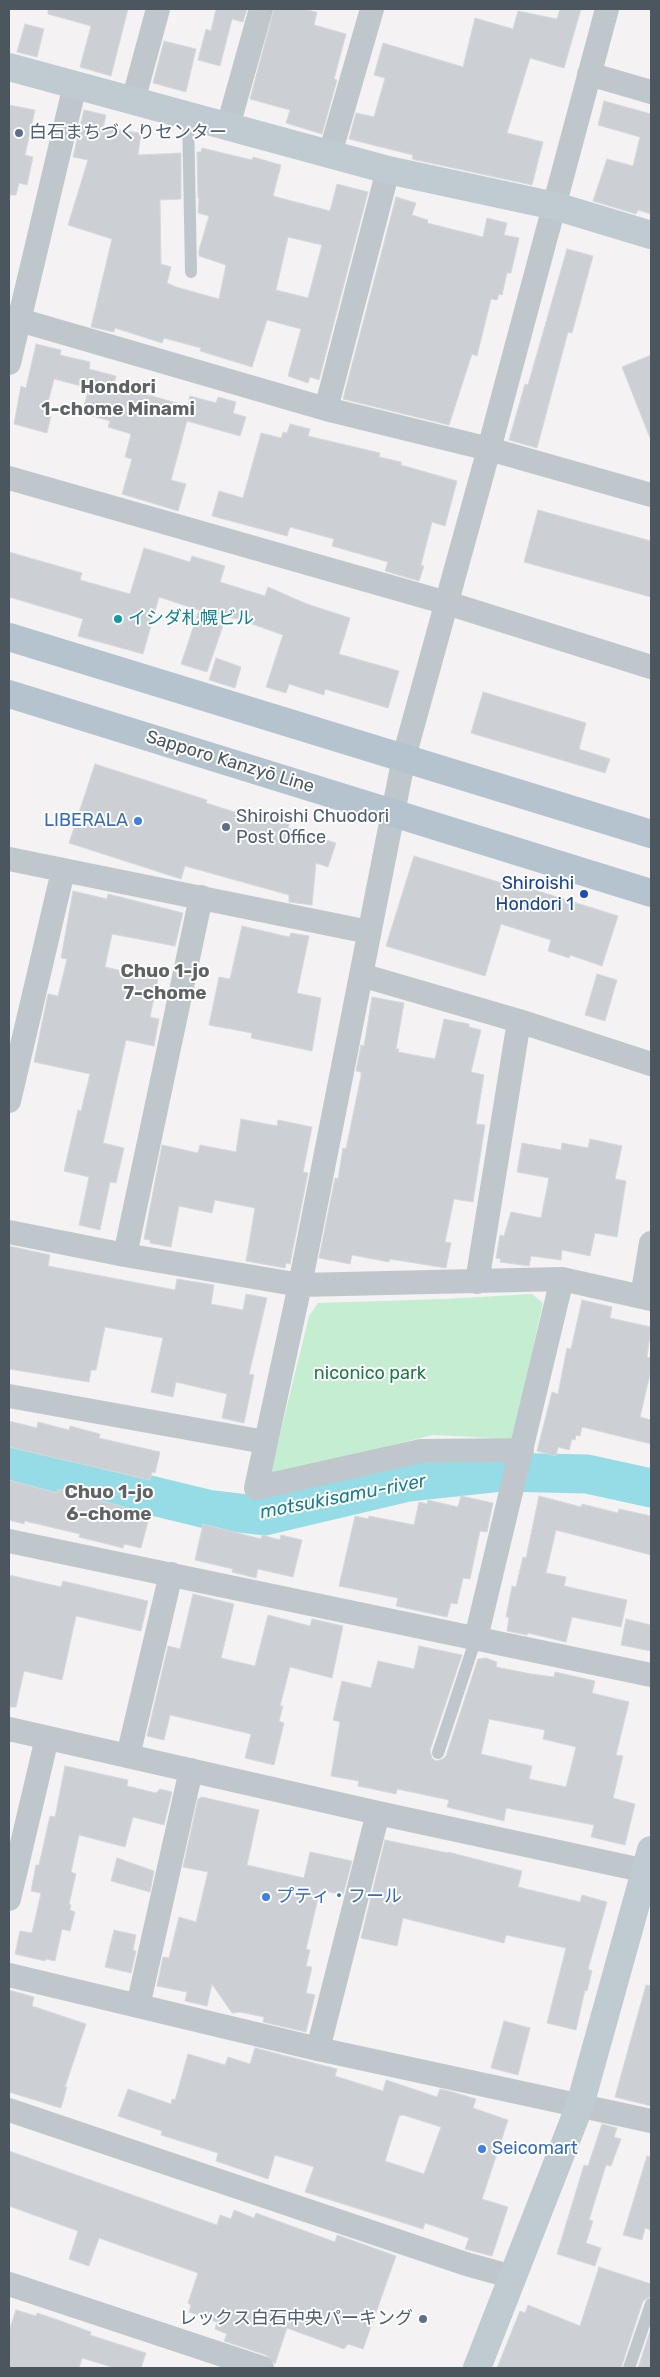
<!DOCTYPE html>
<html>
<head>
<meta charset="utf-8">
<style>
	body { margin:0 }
	#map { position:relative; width:660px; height:2377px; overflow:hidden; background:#f4f2f2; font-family:Rubik,sans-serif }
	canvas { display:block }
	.frame { position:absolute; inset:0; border:10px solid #4b565e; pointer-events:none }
</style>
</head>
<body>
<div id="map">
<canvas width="660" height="2377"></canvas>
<div class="frame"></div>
</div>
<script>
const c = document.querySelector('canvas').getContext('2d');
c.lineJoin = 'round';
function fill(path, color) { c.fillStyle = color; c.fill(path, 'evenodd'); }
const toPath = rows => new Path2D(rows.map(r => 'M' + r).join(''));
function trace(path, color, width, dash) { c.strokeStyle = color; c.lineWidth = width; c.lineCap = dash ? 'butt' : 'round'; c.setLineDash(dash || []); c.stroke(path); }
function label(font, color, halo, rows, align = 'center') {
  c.font = font + ' Rubik,"Noto Sans JP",sans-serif'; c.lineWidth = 4; c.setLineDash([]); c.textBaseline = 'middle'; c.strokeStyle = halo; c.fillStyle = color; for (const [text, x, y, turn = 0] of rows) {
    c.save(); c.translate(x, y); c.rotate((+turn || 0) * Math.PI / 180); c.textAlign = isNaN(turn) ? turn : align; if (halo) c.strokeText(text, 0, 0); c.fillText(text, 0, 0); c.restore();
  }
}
fill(toPath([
	[532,1294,543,1303,513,1439,433,1435,270,1475,309,1316,318,1303,445,1299]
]), '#c5edd1');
trace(toPath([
	[9,1461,207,1509,264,1516,408,1482,501,1472,587,1474,651,1488]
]), '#96dce6', 39);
const building = toPath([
	[48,9,128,9,111,76,80,67,91,26,48,14,48,9],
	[216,9,247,9,243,22,232,19,220,66,198,60,206,29,211,31,216,9],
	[274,9,301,9,317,12,314,25,346,34,334,79,337,80,322,134,286,123,290,110,250,99,274,9],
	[560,9,581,9,564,68,530,58,507,133,543,142,532,185,412,159,413,155,349,139,356,113,374,117,385,78,374,75,383,43,463,67,475,18,513,29,518,11,557,19,560,9],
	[25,24,44,29,37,57,17,52,25,24],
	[164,41,196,49,186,92,153,83,164,41],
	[604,101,651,114,651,214,638,210,636,214,593,201,607,159,633,166,640,137,598,125,604,101],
	[9,105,35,110,25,155,33,157,27,185,19,183,16,195,9,195,9,105],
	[84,110,106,115,103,128,141,133,138,155,181,153,181,199,160,200,161,264,171,267,167,283,176,287,219,299,226,265,199,256,199,250,209,216,198,213,199,198,198,198,197,152,201,152,202,148,252,160,253,157,281,165,273,196,330,211,337,184,368,192,319,380,310,377,308,383,288,376,301,329,267,320,252,367,200,351,201,348,164,338,162,343,115,328,114,332,91,327,112,239,68,225,88,160,73,157,84,110],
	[288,237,322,245,308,298,276,290,288,237],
	[396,197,416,203,412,215,428,220,427,223,483,237,487,218,507,223,504,235,519,238,511,273,507,273,502,295,499,294,497,300,491,299,477,356,472,354,449,425,343,399,396,197],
	[567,249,593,256,572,333,568,332,537,448,509,440,525,384,528,385,567,249],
	[36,344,61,350,60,355,90,362,89,369,116,376,114,385,187,406,190,396,216,403,218,397,236,402,233,413,246,417,240,436,187,421,171,480,186,484,178,511,122,494,132,459,125,457,131,434,108,427,110,421,82,413,89,388,54,379,45,414,51,416,47,433,14,424,21,386,26,388,36,344],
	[651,355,651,438,650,438,622,367,651,355],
	[290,424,310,429,308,436,380,453,379,457,401,462,401,465,457,481,445,526,432,522,421,565,424,566,419,581,385,571,388,562,332,546,334,539,290,527,287,536,212,516,219,491,243,498,261,433,281,438,283,432,287,433,290,424],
	[538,510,651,541,651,597,524,562,538,510],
	[144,548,190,562,192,556,225,566,220,582,265,596,268,587,307,604,350,618,339,654,399,671,388,708,325,689,324,695,289,684,286,693,266,687,283,635,238,619,226,617,207,672,181,664,199,610,159,597,143,654,78,636,83,619,9,597,9,552,82,573,80,580,130,594,144,548],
	[216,658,241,667,235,688,209,680,216,658],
	[483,692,586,723,579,749,610,759,605,773,471,733,483,692],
	[95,764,207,800,206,803,257,819,260,809,291,818,288,828,336,843,328,867,316,863,312,905,289,902,289,895,185,866,181,879,69,843,95,764],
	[414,856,531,892,532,889,618,916,602,966,570,955,569,958,548,951,551,940,501,924,485,976,386,946,414,856],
	[73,891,107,899,108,894,183,913,175,946,112,934,105,967,158,979,150,1017,159,1019,154,1046,126,1040,103,1143,124,1148,116,1183,110,1182,100,1230,79,1225,89,1177,64,1171,78,1110,81,1111,90,1074,34,1062,48,994,58,996,67,959,61,958,73,891],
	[242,926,289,937,291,933,309,936,297,993,321,998,312,1051,251,1038,252,1033,209,1025,219,977,230,979,242,926],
	[597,974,617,980,605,1021,585,1015,597,974],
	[372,997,404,1003,396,1049,399,1049,398,1052,435,1059,444,1019,469,1024,469,1027,481,1030,471,1072,484,1075,476,1124,485,1125,473,1202,454,1199,445,1242,451,1243,446,1268,390,1259,389,1262,352,1255,350,1264,319,1258,335,1178,338,1179,343,1148,346,1149,361,1076,361,1072,356,1071,361,1045,364,1046,372,997],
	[241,1119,277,1126,278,1120,312,1127,303,1172,308,1173,290,1264,286,1263,285,1268,246,1261,255,1208,215,1200,212,1213,179,1206,171,1247,150,1243,150,1240,144,1239,162,1145,198,1153,200,1145,236,1152,241,1119],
	[590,1139,622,1146,615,1179,626,1181,617,1237,595,1233,590,1256,562,1250,561,1260,531,1256,529,1266,500,1262,501,1259,496,1258,500,1235,504,1236,511,1212,541,1218,549,1178,517,1172,522,1143,561,1150,562,1143,588,1148,590,1139],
	[9,1246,50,1255,48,1266,91,1274,175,1290,177,1279,214,1285,211,1304,243,1310,246,1294,267,1298,249,1374,254,1375,244,1423,222,1418,227,1394,176,1382,173,1397,151,1392,163,1338,105,1327,96,1370,91,1370,89,1382,9,1369,9,1246],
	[582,1300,612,1307,610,1318,651,1327,647,1357,651,1358,651,1370,640,1417,651,1420,651,1444,582,1427,580,1436,576,1435,575,1440,572,1439,569,1450,558,1447,556,1456,537,1451,552,1392,558,1394,567,1348,571,1349,582,1300],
	[9,1421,37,1428,38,1422,69,1430,70,1426,100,1434,99,1438,160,1452,155,1473,152,1472,150,1480,9,1447,9,1421],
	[9,1480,57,1493,58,1489,150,1514,141,1548,124,1544,123,1548,79,1537,80,1534,25,1521,24,1524,9,1520,9,1480],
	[461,1496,493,1503,487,1532,480,1531,470,1579,463,1578,457,1604,451,1603,447,1617,396,1606,398,1598,339,1586,355,1516,368,1519,369,1516,414,1525,419,1502,427,1504,428,1500,458,1507,461,1496],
	[539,1496,581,1507,582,1504,618,1513,619,1509,651,1516,651,1555,556,1530,546,1573,566,1577,564,1586,627,1600,621,1627,572,1617,566,1642,528,1633,527,1635,507,1631,509,1617,506,1617,512,1586,516,1587,523,1557,526,1558,539,1496],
	[203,1524,261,1539,262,1535,280,1540,281,1535,302,1540,293,1577,258,1569,256,1578,232,1572,233,1569,195,1560,203,1524],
	[9,1575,61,1587,63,1581,148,1601,141,1631,76,1616,62,1680,24,1671,16,1707,9,1707,9,1575],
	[193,1594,234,1604,221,1658,255,1666,268,1615,310,1626,312,1619,343,1626,332,1678,290,1667,280,1706,283,1706,279,1721,284,1723,274,1765,245,1758,251,1734,170,1715,164,1740,147,1736,168,1646,180,1649,193,1594],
	[626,1619,651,1625,651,1651,621,1645,626,1619],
	[419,1646,462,1655,430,1750,432,1758,436,1761,443,1759,446,1756,478,1659,486,1658,497,1662,496,1667,531,1674,554,1677,555,1672,595,1681,592,1693,629,1702,616,1755,623,1756,613,1798,635,1804,625,1845,591,1837,594,1825,506,1808,504,1821,447,1807,449,1800,397,1789,396,1794,358,1786,359,1781,331,1776,340,1722,333,1720,342,1681,371,1688,378,1661,414,1669,419,1646],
	[489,1719,545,1730,543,1739,576,1747,566,1787,529,1779,532,1766,481,1754,489,1719],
	[65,1766,128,1780,127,1786,156,1793,160,1789,172,1792,164,1825,133,1817,125,1847,79,1835,71,1872,76,1874,69,1904,71,1905,70,1910,75,1912,70,1931,62,1929,55,1961,46,1959,45,1961,15,1954,20,1931,32,1933,41,1893,31,1891,36,1865,39,1865,50,1816,55,1817,65,1766],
	[202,1797,259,1810,247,1865,304,1878,310,1852,352,1861,343,1895,320,1890,306,1949,310,1950,306,1966,312,1967,306,1993,315,1995,306,2032,263,2022,264,2017,240,2012,232,2013,212,1984,207,2006,185,2001,187,1992,157,1986,163,1957,169,1958,179,1917,196,1922,208,1872,183,1867,198,1799,202,1797],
	[385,1840,448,1853,448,1852,522,1871,518,1887,580,1902,582,1895,607,1902,588,1969,592,1971,587,1991,585,1990,576,2030,547,2023,566,1948,506,1935,504,1943,403,1918,397,1946,361,1938,385,1840],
	[117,1858,154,1871,150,1892,111,1881,117,1858],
	[114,1930,136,1935,133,1950,136,1951,131,1973,105,1967,114,1930],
	[646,1985,651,1986,651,2106,615,2097,646,1985],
	[9,1990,34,1997,32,2006,86,2024,65,2087,67,2087,61,2108,9,2092,9,1990],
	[504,2021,530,2028,518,2075,491,2068,504,2021],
	[255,2048,337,2069,335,2076,383,2091,386,2080,437,2097,440,2089,449,2091,476,2099,473,2108,508,2120,482,2199,508,2207,492,2256,465,2249,469,2238,425,2223,423,2229,305,2192,314,2167,275,2155,268,2179,216,2161,218,2153,161,2135,162,2131,118,2116,128,2089,171,2104,172,2099,175,2100,188,2054,225,2065,228,2057,250,2064,255,2048],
	[403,2115,441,2127,424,2174,385,2161,399,2116,403,2115],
	[602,2124,617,2128,614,2137,621,2139,611,2166,606,2165,589,2220,593,2221,586,2243,601,2248,595,2266,557,2254,584,2165,588,2166,602,2124],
	[9,2151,217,2225,220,2215,231,2219,234,2210,254,2218,256,2213,335,2242,337,2235,396,2256,363,2349,348,2344,344,2349,287,2328,275,2364,266,2355,224,2341,227,2334,215,2329,217,2322,189,2312,191,2305,188,2303,198,2273,99,2238,89,2266,69,2259,78,2231,9,2206,9,2151],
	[647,2156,651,2157,651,2230,645,2228,642,2240,623,2235,647,2156],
	[599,2267,651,2284,651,2296,643,2301,621,2368,497,2368,520,2311,525,2313,528,2305,580,2326,599,2267],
	[16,2310,36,2316,37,2313,58,2320,91,2332,90,2335,146,2353,141,2368,115,2368,82,2358,79,2368,9,2368,9,2331,16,2310],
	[651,2328,651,2368,638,2368,651,2328]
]);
fill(building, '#cccfd4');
trace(building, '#d6d9dc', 1);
trace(toPath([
	[188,115,191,272],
	[438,1753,476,1638],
	[629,2368,651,2304]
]), '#bfc7cd', 12);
trace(toPath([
	[589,74,651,92],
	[133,101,158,9],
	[228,126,261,9],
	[330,154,372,9],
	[9,317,326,409,489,449,651,495],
	[9,363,75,85],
	[326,409,388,170],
	[9,478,447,603,651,667],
	[9,859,369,932],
	[361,975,519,1021,651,1064],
	[9,1101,63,871],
	[9,1232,125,1255,300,1285,562,1279,651,1299],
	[125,1255,201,897],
	[477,1282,519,1021],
	[642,1297,651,1243],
	[9,1396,265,1442],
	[522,1450,421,1451,256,1488,300,1285,404,757,489,449,607,9],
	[9,1541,651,1675],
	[476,1638,562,1279],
	[9,1729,378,1813,651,1872],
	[128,1756,171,1574],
	[9,1899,47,1738],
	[9,1975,318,2049,651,2121],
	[138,2006,191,1770],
	[318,2049,378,1813],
	[9,2110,466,2264,513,2277],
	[9,2284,262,2368]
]), '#bfc7cd', 24);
trace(toPath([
	[9,67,388,170,555,206,651,235],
	[477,2368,580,2105,651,1850]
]), '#bfcad1', 28);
trace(toPath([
	[9,637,651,834],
	[9,694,651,893]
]), '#b4c3ce', 28);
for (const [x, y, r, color] of [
	[19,133,5,"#5c6f8a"],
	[118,619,5,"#0f9aa8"],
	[138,821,5,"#3f7fe0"],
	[226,827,5,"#5c6f8a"],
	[584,894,5,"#1a4fb4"],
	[266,1897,5,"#3f7fe0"],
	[482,2149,5,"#3f7fe0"],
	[423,2319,5,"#5c6f8a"]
]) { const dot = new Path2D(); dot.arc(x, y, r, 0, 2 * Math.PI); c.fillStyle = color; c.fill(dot); trace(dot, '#fff', 2); }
label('18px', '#4e5e75', '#fff', [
	["白石まちづくりセンター",29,133],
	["Shiroishi Chuodori",236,817],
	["Post Office",236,838],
	["レックス白石中央パーキング",413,2319,"right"]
], 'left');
label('18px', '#0d838f', '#fff', [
	["イシダ札幌ビル",128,619]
], 'left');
label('18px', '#4b565e', '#fff', [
	["Sapporo Kanzyō Line",230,762,17]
]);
label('18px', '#366cbe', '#fff', [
	["LIBERALA",128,821,"right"],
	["プティ・フール",276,1897],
	["Seicomart",492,2149]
], 'left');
label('18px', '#164399', '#fff', [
	["Shiroishi",574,884],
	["Hondori 1",574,905]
], 'right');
label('18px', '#207b46', '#fff', [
	["niconico park",370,1374]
]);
label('bold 19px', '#5f6366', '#fff', [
	["Hondori",118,388],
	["1-chome Minami",118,410],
	["Chuo 1-jo",165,972],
	["7-chome",165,994],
	["Chuo 1-jo",109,1493],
	["6-chome",109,1515]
]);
label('italic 19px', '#187f8d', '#fff', [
	["motsukisamu-river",343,1497,-11]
]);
</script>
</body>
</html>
